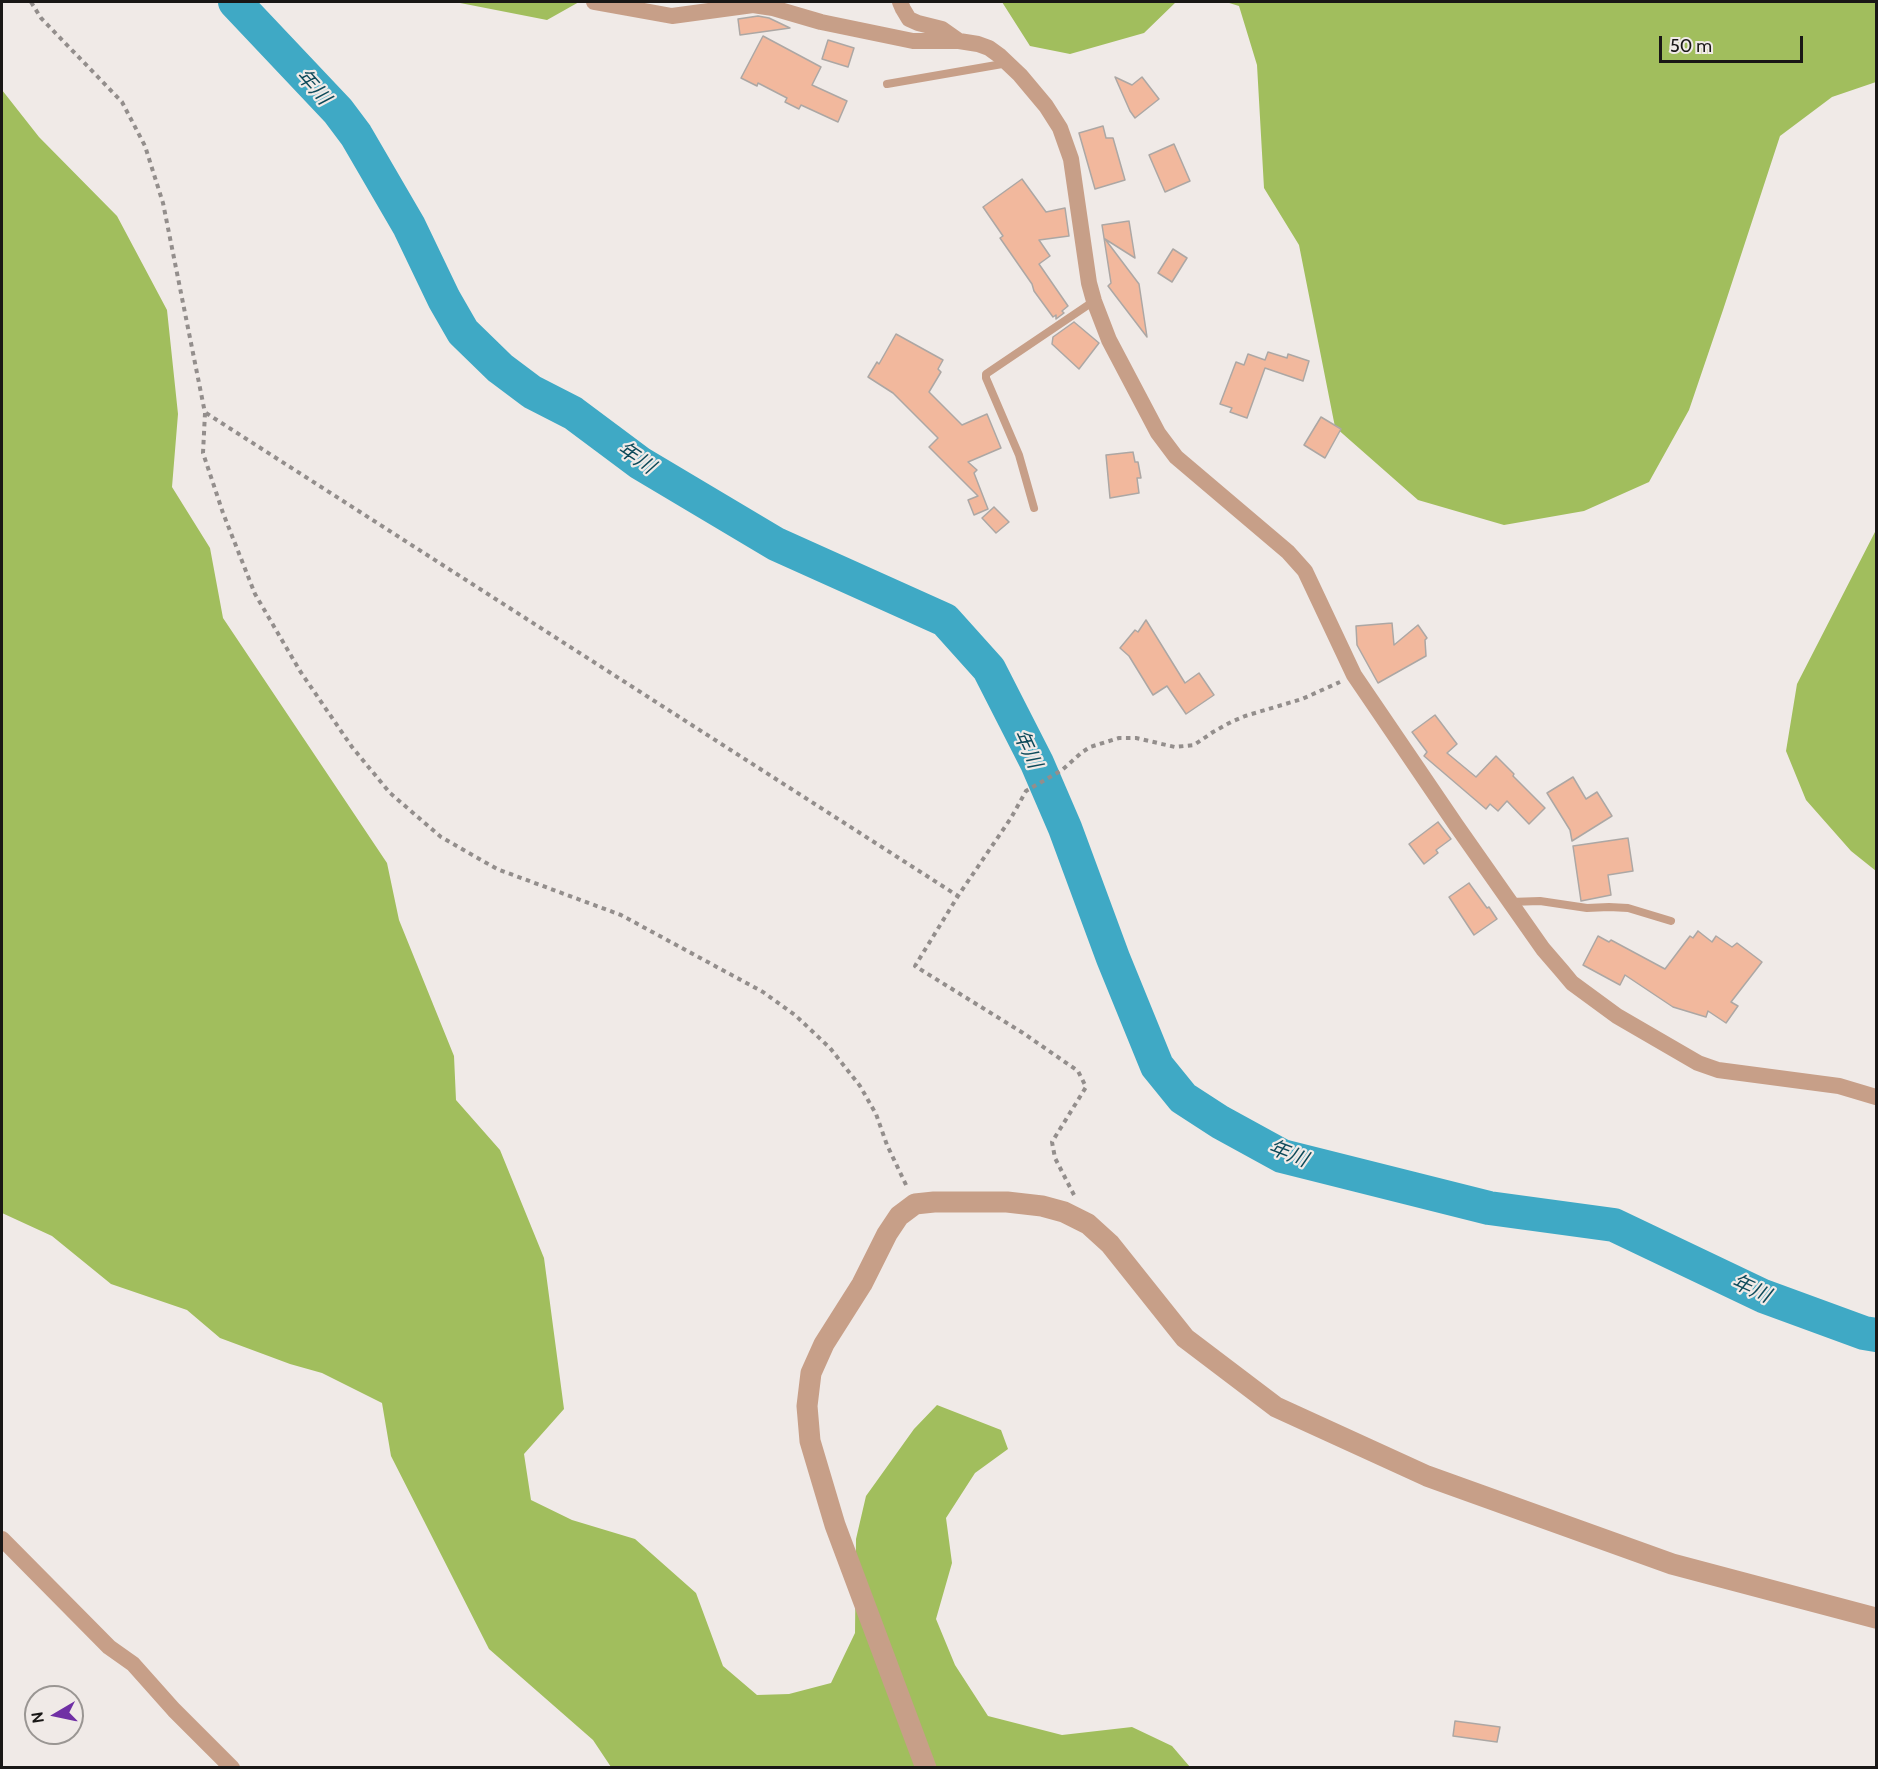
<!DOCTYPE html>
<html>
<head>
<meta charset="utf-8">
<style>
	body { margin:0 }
	#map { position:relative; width:1878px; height:1769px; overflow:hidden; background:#f0eae7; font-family:Cabin,sans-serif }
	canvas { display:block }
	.frame { position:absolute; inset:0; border:3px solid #191716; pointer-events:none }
	.north { position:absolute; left:24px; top:1685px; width:60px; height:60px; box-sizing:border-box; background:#f0eae7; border:2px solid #9a9693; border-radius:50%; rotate:261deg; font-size:16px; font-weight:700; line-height:24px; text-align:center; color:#191716 }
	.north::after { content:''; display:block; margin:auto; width:21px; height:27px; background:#7030a5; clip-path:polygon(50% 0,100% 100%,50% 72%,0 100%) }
	.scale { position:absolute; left:1659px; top:36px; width:144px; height:27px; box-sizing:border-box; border:3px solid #191716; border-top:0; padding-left:8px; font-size:18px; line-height:21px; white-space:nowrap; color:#191716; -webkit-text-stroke:4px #f0eae7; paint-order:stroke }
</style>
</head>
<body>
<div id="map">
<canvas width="1878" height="1769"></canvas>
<div class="frame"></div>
<div class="north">N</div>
<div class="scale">50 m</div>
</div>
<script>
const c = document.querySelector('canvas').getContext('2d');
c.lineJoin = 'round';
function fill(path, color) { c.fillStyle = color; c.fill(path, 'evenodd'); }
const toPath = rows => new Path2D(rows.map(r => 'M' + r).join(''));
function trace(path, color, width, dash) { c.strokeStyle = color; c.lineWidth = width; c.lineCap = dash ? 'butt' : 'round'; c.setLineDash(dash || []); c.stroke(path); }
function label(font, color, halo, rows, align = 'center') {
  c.font = font + ' Cabin,"Noto Sans JP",sans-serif'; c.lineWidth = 4.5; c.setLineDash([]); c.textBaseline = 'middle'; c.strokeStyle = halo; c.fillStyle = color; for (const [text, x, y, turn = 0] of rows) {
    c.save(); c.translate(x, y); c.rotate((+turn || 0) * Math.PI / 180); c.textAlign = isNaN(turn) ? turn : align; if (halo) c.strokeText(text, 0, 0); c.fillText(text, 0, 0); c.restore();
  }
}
fill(toPath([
	[455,2,579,2,547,20],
	[1002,2,1176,2,1144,33,1070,54,1030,46],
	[1226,2,1876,2,1876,82,1832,97,1780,136,1723,310,1689,410,1649,482,1584,511,1504,525,1418,500,1335,427,1299,245,1264,188,1257,65,1239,6],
	[2,90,39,137,117,216,167,310,178,414,172,487,210,548,223,618,387,863,399,920,454,1056,456,1100,500,1150,544,1258,564,1409,524,1454,531,1500,572,1520,635,1539,696,1593,723,1666,757,1695,789,1694,831,1683,855,1633,856,1539,866,1496,914,1429,937,1405,1001,1430,1008,1449,975,1473,946,1518,952,1563,936,1619,955,1665,988,1716,1062,1735,1132,1727,1172,1746,1190,1767,611,1767,593,1740,489,1649,391,1456,382,1403,322,1373,290,1364,220,1338,187,1310,111,1284,52,1236,2,1213],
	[1876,530,1876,871,1851,851,1806,800,1786,751,1797,684]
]), '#a1be5d');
trace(toPath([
	[235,2,338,111,356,135,409,226,444,299,463,332,500,368,532,392,573,413,640,463,776,544,945,620,989,669,1037,763,1065,828,1113,958,1157,1066,1183,1098,1220,1122,1282,1156,1489,1208,1614,1225,1763,1296,1864,1333,1876,1335]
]), '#3fa9c5', 34);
const building = toPath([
	[758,16,769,18,790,28,740,35,738,19,758,16],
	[763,36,821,67,812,85,847,101,838,122,801,105,799,109,785,102,787,98,758,83,757,86,741,78,763,36],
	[828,40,854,48,848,67,822,59,828,40],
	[1115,77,1132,85,1142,77,1159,99,1135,118,1130,111,1115,77],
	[1103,126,1106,138,1113,138,1125,180,1095,189,1079,133,1103,126],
	[1174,144,1190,181,1165,192,1149,155,1174,144],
	[1022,179,1046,212,1065,208,1069,236,1039,240,1050,256,1039,264,1068,306,1062,311,1064,313,1056,319,1056,315,1053,317,1034,291,1032,284,1000,238,1003,236,983,207,1022,179],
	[1129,221,1135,258,1105,239,1139,284,1147,337,1108,286,1111,283,1102,225,1129,221],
	[1173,249,1187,258,1172,282,1158,273,1173,249],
	[1074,322,1099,343,1079,369,1052,344,1053,337,1074,322],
	[896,334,943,360,938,369,941,372,929,392,962,425,987,414,1001,448,968,462,977,470,974,473,988,509,974,515,968,500,978,496,929,447,938,438,893,393,868,377,877,362,879,364,896,334],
	[1268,352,1287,358,1288,354,1309,361,1303,381,1265,368,1247,418,1230,412,1232,408,1220,404,1236,362,1244,365,1248,354,1265,360,1268,352],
	[1321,417,1341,429,1325,458,1304,445,1321,417],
	[1133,452,1135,462,1138,462,1141,478,1137,478,1139,493,1110,498,1106,455,1133,452],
	[994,507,1009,522,996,533,982,518,994,507],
	[1146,620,1185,683,1199,673,1214,695,1186,714,1167,686,1153,695,1129,656,1120,648,1135,630,1138,632,1146,620],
	[1392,623,1394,645,1418,625,1427,638,1425,640,1426,656,1378,683,1357,645,1356,626,1392,623],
	[1435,715,1457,744,1447,753,1476,777,1496,756,1514,774,1513,776,1545,808,1529,824,1507,801,1498,811,1490,804,1486,809,1424,756,1427,752,1412,732,1435,715],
	[1573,777,1586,799,1597,792,1612,816,1572,841,1570,830,1547,793,1573,777],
	[1438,822,1451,839,1436,850,1438,853,1424,864,1409,844,1438,822],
	[1628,838,1633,871,1608,875,1611,895,1581,901,1573,846,1628,838],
	[1469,883,1487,908,1489,907,1497,919,1474,935,1449,897,1469,883],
	[1698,931,1712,942,1716,936,1732,947,1737,943,1762,962,1731,1002,1738,1006,1726,1023,1708,1011,1706,1017,1673,1007,1625,975,1620,985,1583,965,1598,936,1609,942,1611,940,1665,969,1690,936,1693,938,1698,931],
	[1455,1721,1500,1727,1497,1742,1453,1736,1455,1721]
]);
fill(building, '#f2b89d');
trace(building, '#aca7a4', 1.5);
trace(toPath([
	[31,2,41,18,122,102,145,146,163,203,205,413,203,453,223,513,255,594,300,671,352,747,390,793,441,837,497,869,621,915,763,992,795,1015,830,1048,860,1086,876,1114,887,1145,907,1187],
	[206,413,958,896],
	[1074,1195,1055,1158,1052,1142,1086,1087,1078,1071,1023,1033,915,966,958,896,1011,818,1026,791,1062,770,1081,753,1090,747,1119,738,1136,738,1175,747,1194,745,1213,732,1231,722,1245,716,1302,699,1340,682]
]), '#938e8c', 4, [4.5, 4.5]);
trace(toPath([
	[887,84,1008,63],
	[1034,508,1019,455,986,378,986,374,1094,301],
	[1510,902,1540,901,1587,908,1609,907,1628,908,1671,921]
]), '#c79f88', 8);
trace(toPath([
	[594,2,672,16,753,5,773,8,821,22,913,41,959,41,978,44,989,48,1000,56,1020,75,1046,106,1060,128,1071,159,1089,283,1094,301,1109,340,1158,433,1176,457,1288,552,1305,571,1354,675,1456,825,1543,949,1562,971,1572,983,1617,1016,1698,1063,1718,1070,1839,1086,1876,1097],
	[900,2,903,9,909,19,918,23,942,29,959,41],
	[2,1539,109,1647,133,1664,174,1710,232,1768]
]), '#c79f88', 16);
trace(toPath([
	[926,1768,835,1525,810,1441,807,1406,811,1373,824,1344,862,1284,887,1234,899,1216,915,1204,934,1202,1007,1202,1042,1206,1064,1212,1088,1224,1110,1244,1185,1338,1276,1407,1427,1476,1672,1564,1876,1618]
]), '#c79f88', 21);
label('italic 20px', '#0d4a5a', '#f0eae7', [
	["年川",313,87,48],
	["年川",636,458,34],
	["年川",1027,749,65],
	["年川",1288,1154,21],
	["年川",1751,1289,24]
]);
</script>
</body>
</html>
